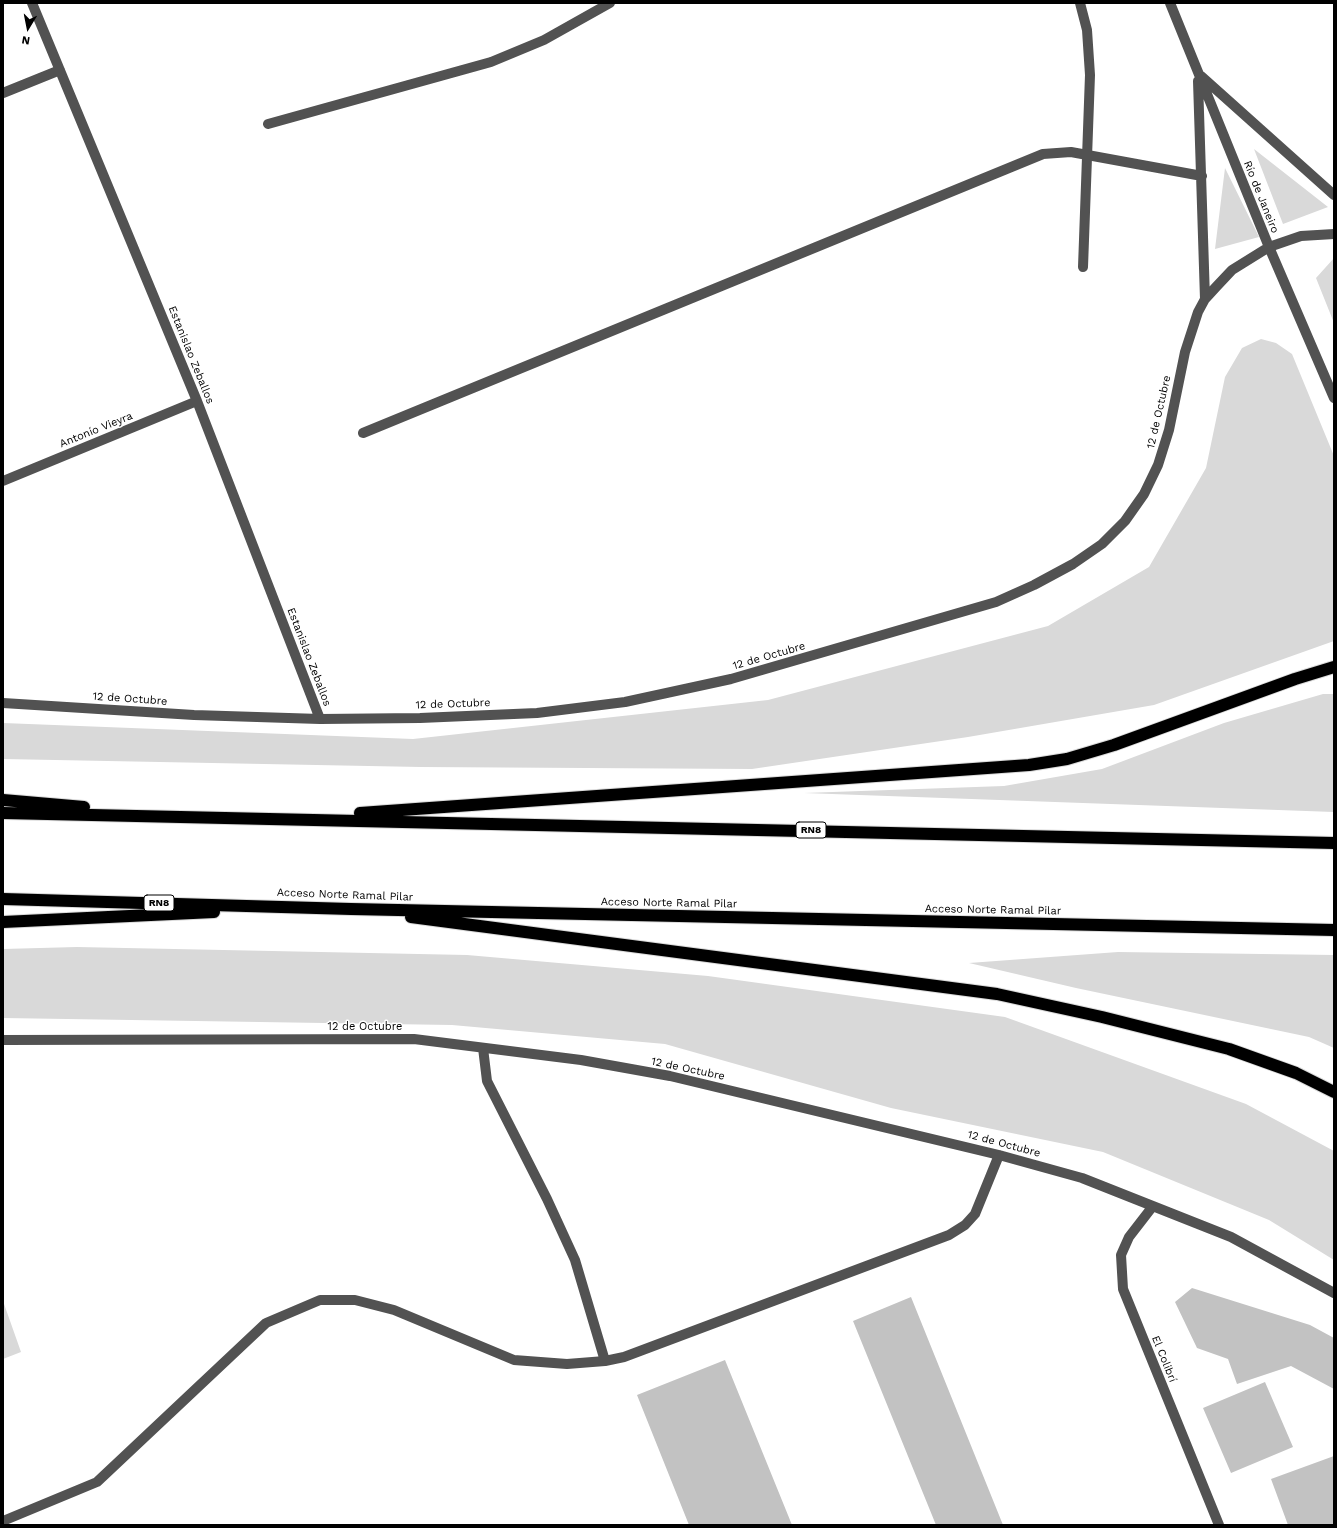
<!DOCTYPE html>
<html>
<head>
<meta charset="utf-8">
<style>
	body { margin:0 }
	#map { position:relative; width:1337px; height:1528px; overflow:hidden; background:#fff; font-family:"Work Sans",sans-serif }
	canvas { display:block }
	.frame { position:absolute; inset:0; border:4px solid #000; pointer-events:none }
	.north { position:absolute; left:8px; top:8px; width:40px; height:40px; -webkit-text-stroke:3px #fff; paint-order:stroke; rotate:190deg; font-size:11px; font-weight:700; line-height:16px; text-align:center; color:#000 }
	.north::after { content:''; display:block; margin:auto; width:14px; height:18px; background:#000; clip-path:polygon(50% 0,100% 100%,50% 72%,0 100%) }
</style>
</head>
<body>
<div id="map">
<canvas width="1337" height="1528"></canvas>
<div class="frame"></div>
<div class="north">N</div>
</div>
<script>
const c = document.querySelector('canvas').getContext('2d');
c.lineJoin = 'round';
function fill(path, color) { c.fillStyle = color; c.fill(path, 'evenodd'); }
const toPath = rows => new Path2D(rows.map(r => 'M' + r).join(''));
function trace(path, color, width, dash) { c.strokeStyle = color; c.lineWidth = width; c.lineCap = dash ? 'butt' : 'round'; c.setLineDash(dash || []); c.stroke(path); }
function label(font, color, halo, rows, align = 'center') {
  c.font = font + ' "Work Sans",sans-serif'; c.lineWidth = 3; c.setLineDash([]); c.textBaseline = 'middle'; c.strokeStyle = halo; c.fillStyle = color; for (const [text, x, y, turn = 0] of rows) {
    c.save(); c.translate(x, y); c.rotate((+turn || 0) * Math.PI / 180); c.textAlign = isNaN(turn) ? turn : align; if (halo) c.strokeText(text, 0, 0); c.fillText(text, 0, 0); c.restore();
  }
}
fill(toPath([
	[1254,149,1328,207,1283,224],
	[1225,168,1259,237,1215,249],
	[1334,258,1334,323,1316,278],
	[1261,339,1276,343,1292,354,1334,456,1334,641,1154,705,968,737,752,769,421,767,3,759,3,723,413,739,768,700,1048,626,1149,567,1206,468,1225,377,1242,348],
	[1323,694,1334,694,1334,812,804,793,1004,786,1102,769,1224,723],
	[77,947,467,955,708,976,1005,1017,1246,1104,1334,1151,1334,1260,1269,1220,1103,1152,891,1108,665,1044,452,1025,3,1018,3,949],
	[1118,952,1334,955,1334,1048,1309,1037,1076,988,969,963],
	[3,1301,21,1352,3,1359]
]), '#d9d9d9');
fill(toPath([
	[1192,1288,1310,1325,1334,1338,1334,1389,1291,1366,1237,1384,1228,1359,1197,1348,1175,1302],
	[911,1297,1003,1525,936,1525,853,1321],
	[725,1360,792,1525,689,1525,637,1395],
	[1265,1382,1293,1447,1231,1473,1203,1408],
	[1334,1456,1334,1525,1288,1525,1271,1479]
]), '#c2c2c2');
const highway = toPath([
	[3,800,84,807],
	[3,813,1334,843],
	[360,813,1029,765,1067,759,1114,745,1295,679,1334,667],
	[3,899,351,909,1334,930],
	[411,917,997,994,1102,1017,1229,1049,1296,1073,1334,1092],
	[3,922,214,912]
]);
trace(highway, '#dbdbdb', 14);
trace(toPath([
	[32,3,197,401,320,719],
	[1080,3,1087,30,1090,75,1083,267],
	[1170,3,1269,247,1334,398],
	[1201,76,1334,195],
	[1198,81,1205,299],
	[3,93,60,70],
	[268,124,491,62,544,40,610,3],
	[363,433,1043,154,1071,152,1202,176],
	[3,481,197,401],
	[3,703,194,715,320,719,420,718,537,713,625,702,731,679,996,602,1034,585,1073,564,1102,544,1125,521,1144,494,1158,465,1169,430,1185,352,1198,312,1205,299,1216,287,1232,270,1269,247,1301,236,1334,234],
	[3,1040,414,1039,581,1060,670,1076,999,1155,1082,1178,1231,1237,1334,1293],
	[483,1048,487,1081,547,1199,575,1260,605,1361],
	[1153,1206,1129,1237,1121,1255,1123,1289,1219,1525],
	[3,1521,97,1482,266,1323,320,1300,355,1300,394,1310,514,1360,567,1364,605,1361,624,1357,949,1235,965,1225,975,1214,999,1155]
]), '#525252', 10);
trace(highway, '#000', 12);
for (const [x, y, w] of [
	[811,830,30],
	[159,903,30]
]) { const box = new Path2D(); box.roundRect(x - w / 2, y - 8, w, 16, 3); c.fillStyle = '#fff'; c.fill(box); trace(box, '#000', 1); }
label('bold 10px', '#000', null, [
	["RN8",811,830],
	["RN8",159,903]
]);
label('11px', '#000', '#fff', [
	["Río de Janeiro",1261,197,68],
	["Estanislao Zeballos",191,355,68],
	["12 de Octubre",1159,412,-77],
	["Antonío Vieyra",96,430,-22],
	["12 de Octubre",769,656,-16],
	["Estanislao Zeballos",309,657,69],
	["12 de Octubre",130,699,4],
	["12 de Octubre",453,704,-2],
	["Acceso Norte Ramal Pilar",345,895,2],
	["Acceso Norte Ramal Pilar",669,903,1],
	["Acceso Norte Ramal Pilar",993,910,1],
	["12 de Octubre",365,1027],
	["12 de Octubre",688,1069,12],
	["12 de Octubre",1004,1144,15],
	["El Colibrí",1164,1359,68]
]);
</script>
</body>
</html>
